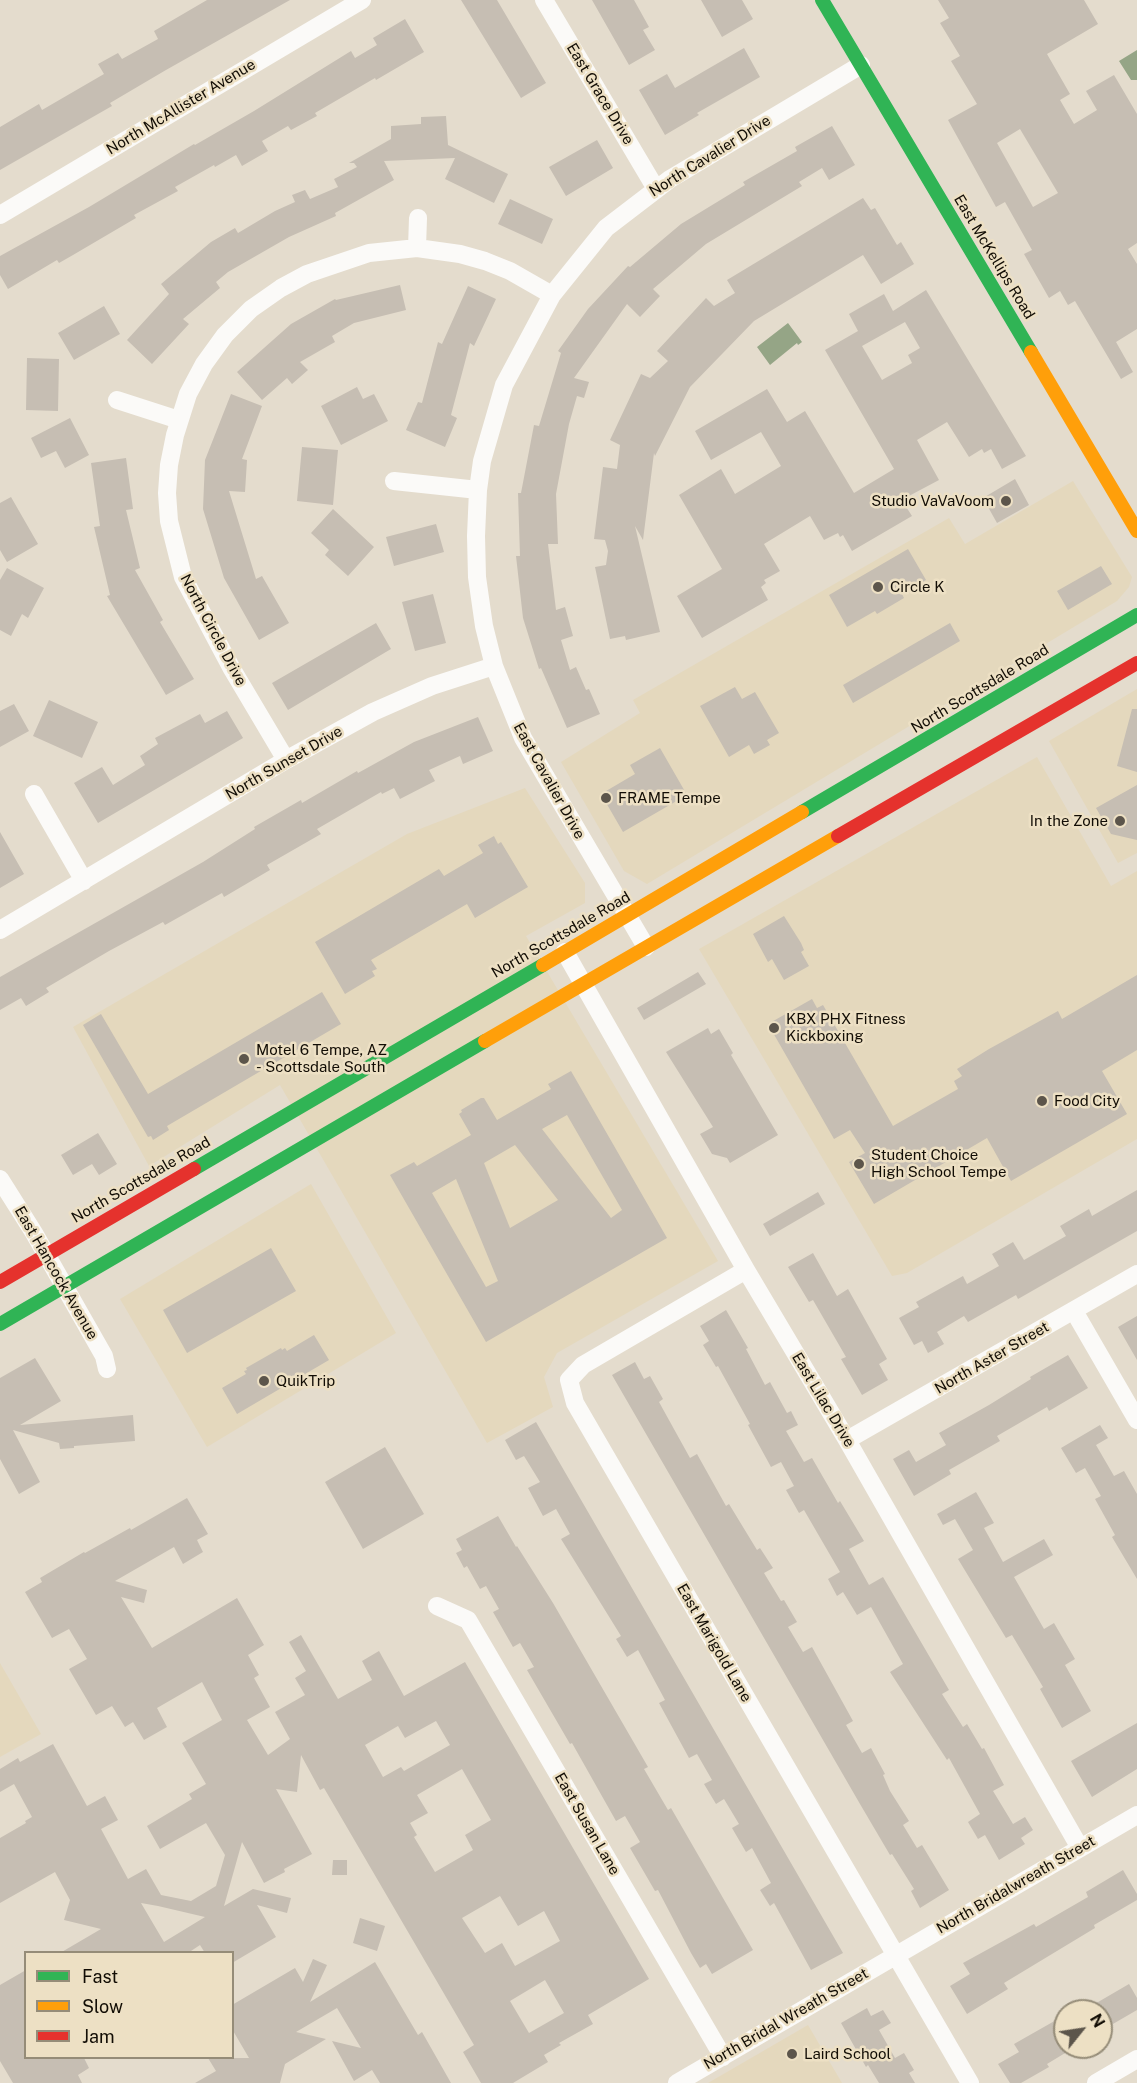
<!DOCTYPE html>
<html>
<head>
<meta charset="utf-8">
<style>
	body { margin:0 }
	#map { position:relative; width:1137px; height:2083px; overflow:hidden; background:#e4dccd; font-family:"Public Sans",sans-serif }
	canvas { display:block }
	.legend { position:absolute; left:24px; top:1951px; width:210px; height:108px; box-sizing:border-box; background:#ede0c4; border:2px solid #958c78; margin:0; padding:8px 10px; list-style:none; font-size:18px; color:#120d05 }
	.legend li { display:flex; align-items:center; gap:12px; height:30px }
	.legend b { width:30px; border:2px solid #958c78 }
	.north { position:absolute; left:1053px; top:1999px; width:60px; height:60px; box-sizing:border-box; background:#ede0c4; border:2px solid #958c78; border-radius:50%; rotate:60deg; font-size:16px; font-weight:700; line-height:24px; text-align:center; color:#120d05 }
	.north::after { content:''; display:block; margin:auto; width:21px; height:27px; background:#5c554b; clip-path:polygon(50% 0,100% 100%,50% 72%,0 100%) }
</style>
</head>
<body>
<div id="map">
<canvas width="1137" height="2083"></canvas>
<ul class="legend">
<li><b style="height:8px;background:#30b455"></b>Fast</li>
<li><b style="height:8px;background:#ff9f0a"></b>Slow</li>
<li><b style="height:8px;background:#e5322d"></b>Jam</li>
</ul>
<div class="north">N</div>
</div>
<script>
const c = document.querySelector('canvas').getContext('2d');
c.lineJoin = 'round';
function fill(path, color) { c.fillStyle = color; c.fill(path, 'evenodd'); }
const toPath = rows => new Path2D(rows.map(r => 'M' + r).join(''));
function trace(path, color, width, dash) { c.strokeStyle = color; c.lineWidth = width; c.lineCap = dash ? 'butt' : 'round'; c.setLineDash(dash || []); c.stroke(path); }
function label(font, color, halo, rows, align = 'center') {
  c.font = font + ' "Public Sans",sans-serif'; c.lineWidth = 5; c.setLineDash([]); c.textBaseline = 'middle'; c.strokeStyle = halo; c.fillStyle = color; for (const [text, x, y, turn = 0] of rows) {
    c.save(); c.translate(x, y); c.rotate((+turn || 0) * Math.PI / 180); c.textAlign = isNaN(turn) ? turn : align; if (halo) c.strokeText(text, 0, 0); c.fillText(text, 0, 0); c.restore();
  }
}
fill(toPath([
	[1073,481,1132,577,1129,587,1117,601,647,884,624,871,561,762,640,713,633,700,949,518,965,544],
	[1137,689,1137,853,1118,863,1049,741],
	[1037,757,1111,886,1137,871,1137,1139,907,1273,892,1276,699,949],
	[525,788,585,883,585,903,526,936,718,1261,557,1353,544,1377,553,1407,487,1443,280,1085,149,1166,73,1027,407,834],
	[311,1184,396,1333,207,1447,120,1299],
	[0,1663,41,1734,0,1757],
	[808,2025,842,2083,708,2083]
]), '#e4d8bd');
fill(toPath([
	[1137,50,1137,80,1131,80,1119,61],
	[788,323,802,342,798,345,797,343,770,365,757,347]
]), '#95a586');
fill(toPath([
	[207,0,290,0,166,70,110,103,112,106,0,170,0,127,39,104,42,110,104,74,98,64,118,53,122,59,158,39,154,31],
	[461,0,497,0,546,83,521,98],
	[592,0,634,0,649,27,643,30,655,50,629,65],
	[701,0,742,0,753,19,722,37],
	[938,0,1084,0,1098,24,1047,54,1070,94,1060,100,1074,124,1097,110,1086,91,1114,75,1137,114,1137,243,1128,249,1137,264,1137,329,1116,342,1133,372,1121,379,1075,301,1068,305,1060,291,1049,298,1024,254,1032,250,1005,202,996,207,948,120,977,104,951,61,960,56,940,23,949,18],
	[1020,129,1058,193,1033,207,997,143],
	[405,19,424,52,376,80,375,78,315,113,317,116,291,130,288,126,262,141,268,151,242,166,236,155,215,167,214,165,175,187,178,191,134,215,136,218,73,255,59,263,57,260,8,289,0,275,0,256,89,207,194,144,195,145,254,111,351,51,355,58,377,45,373,38],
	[744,48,760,77,697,113,699,115,665,135,639,90,667,74,675,88],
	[446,116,448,145,508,174,494,203,445,179,455,158,384,161,394,180,335,213,336,216,289,237,228,272,216,282,220,288,183,319,189,324,152,364,127,340,169,294,161,284,211,242,235,228,238,233,275,211,295,202,292,195,305,190,310,199,338,187,334,179,357,167,354,163,349,163,391,139,391,126,421,124,421,117],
	[832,126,855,165,829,180,822,168,799,182,802,186,706,244,653,289,660,296,640,317,627,304,574,378,589,382,584,398,577,396,569,424,556,494,558,544,548,544,556,610,565,607,573,636,561,640,570,670,576,667,586,690,589,689,600,714,567,728,541,668,539,669,523,618,516,556,520,556,518,493,521,493,534,425,539,426,561,353,558,351,588,309,628,266,630,267,681,224,745,185,743,182,797,151,795,147],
	[597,140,613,168,566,196,549,167],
	[863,198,871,210,875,208,897,245,901,242,914,264,881,284,863,255,754,321,690,387,655,456,654,453,643,540,635,526,660,632,626,640,625,636,610,639,595,567,606,565,608,551,605,540,594,539,603,467,617,469,620,445,610,440,641,374,650,378,668,361,657,351,706,298,714,306,735,293,727,280],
	[510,199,553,219,542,244,498,224],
	[400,285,406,310,354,323,332,336,335,342,300,362,308,370,292,384,287,378,262,400,237,372,291,324,335,299,336,300],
	[468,286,496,299,474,346,470,343,451,415,457,418,445,447,406,430,418,402,422,403,438,342,442,344],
	[926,290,1026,456,1002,469,991,449,984,453,982,449,969,457,947,422,917,440,939,480,907,497,908,499,903,502,912,516,852,551,843,535,840,537,838,533,824,540,810,516,764,544,780,571,764,580,766,583,761,587,768,600,702,638,677,596,722,569,679,495,721,469,735,494,781,466,761,432,711,460,695,431,767,389,787,422,805,411,854,493,894,469,825,350,858,331,849,314,884,294,893,311],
	[905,322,920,348,908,355,912,363,882,380,862,346],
	[104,306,120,334,74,360,58,333],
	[27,358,59,359,58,411,26,410],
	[357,387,363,399,374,394,388,421,341,445,321,406],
	[231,394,262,406,242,459,247,460,245,492,229,491,256,579,262,576,289,623,259,640,224,578,203,509,205,460],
	[70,418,89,455,65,468,56,451,41,458,31,438],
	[302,447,338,450,333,505,297,501],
	[126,458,133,509,126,510,140,568,135,570,163,620,160,622,194,679,166,695,107,596,110,595,94,527,100,526,91,463],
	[1015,479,1029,505,997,523,983,498],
	[11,497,38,544,7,562,0,550,0,503],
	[333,509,374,547,348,576,325,555,329,550,311,533],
	[436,524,444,552,394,566,386,537],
	[908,549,926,580,902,594,904,598,877,614,875,611,847,627,829,595],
	[1101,566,1112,584,1068,610,1057,591],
	[7,568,44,588,28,618,22,614,11,636,0,630,0,580],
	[433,594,446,643,415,651,402,602],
	[376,623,391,649,288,710,272,683],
	[950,623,960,641,853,703,843,685],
	[735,687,742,699,755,692,779,733,767,740,770,745,754,754,749,745,729,757,700,706],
	[49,700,98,722,82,758,33,736],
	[14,704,29,731,0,747,0,711],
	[1132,709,1137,709,1137,772,1117,766],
	[227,711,243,738,98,823,74,783,102,767,113,785,145,765,140,756,158,744,155,738,200,714,205,723],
	[478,717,493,751,463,764,460,756,429,770,435,781,400,799,394,788,382,794,381,792,317,829,321,834,267,865,270,870,224,897,222,893,165,925,163,922,109,951,46,988,49,992,26,1006,21,998,0,1010,0,977,203,862,255,829,254,827,301,800,302,803,357,771,358,773,414,742],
	[660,748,687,795,623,832,601,794,635,774,630,765],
	[1137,785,1137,840,1111,834,1096,808],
	[0,832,24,874,0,888],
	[494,836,498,844,501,842,528,887,475,918,467,904,371,960,377,969,372,971,375,976,345,994,315,942,439,869,444,876,483,853,478,845],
	[784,916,801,943,804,950,801,952,809,966,784,980,772,959,768,962,753,934],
	[698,972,706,984,644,1020,637,1008],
	[1137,975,1137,1050,1102,1071,1127,1114,1011,1181,987,1138,874,1204,849,1162,865,1153,850,1130,834,1139,768,1024,812,999,817,1008,823,1005,893,1126,958,1089,954,1081,962,1076,957,1069,989,1049,1058,1011,1062,1019],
	[322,992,341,1024,167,1126,169,1130,153,1140,151,1136,148,1137,83,1025,101,1014,148,1094],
	[708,1028,711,1034,719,1029,733,1053,731,1055,778,1135,730,1163,727,1158,712,1154,700,1134,713,1127,666,1052],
	[571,1071,667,1238,486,1342,390,1175,414,1162,417,1166,471,1135,459,1114,462,1112,461,1110,481,1098,484,1098,497,1120,551,1089,548,1084],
	[567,1115,622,1210,611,1218,542,1129],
	[515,1145,558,1200,510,1228,484,1163],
	[456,1179,498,1281,486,1287,432,1193],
	[98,1133,117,1164,99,1175,92,1164,73,1175,61,1155],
	[1137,1190,1137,1231,1018,1299,1016,1295,968,1322,964,1316,937,1332,944,1344,928,1353,922,1341,914,1345,899,1318,919,1307,916,1302,963,1276,967,1284,999,1266,992,1254,1013,1242,1024,1260,1066,1236,1060,1226,1089,1209,1092,1216],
	[818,1192,825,1204,770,1236,763,1224],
	[271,1248,296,1291,187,1353,163,1310],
	[813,1253,837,1296,848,1289,887,1359,879,1364,888,1380,862,1395,841,1359,846,1357,813,1300,809,1302,788,1267],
	[726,1310,748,1348,746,1349,765,1385,770,1382,787,1413,791,1411,798,1425,786,1431,804,1462,812,1458,838,1503,840,1501,864,1541,849,1549,869,1585,883,1577,949,1690,942,1694,963,1727,967,1724,982,1749,984,1748,1004,1785,993,1791,1013,1824,1025,1817,1033,1830,1021,1838,1025,1844,999,1860,985,1835,978,1839,968,1822,980,1814,949,1758,947,1760,890,1672,903,1664,871,1607,857,1615,843,1592,837,1596,828,1579,840,1572,804,1510,799,1513,786,1490,794,1486,781,1462,771,1467,748,1425,750,1424,718,1366,716,1367,703,1345,709,1341,700,1326],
	[1137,1316,1137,1360,1118,1327],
	[314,1335,329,1360,237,1414,222,1388,246,1374,244,1371,247,1370,246,1368,281,1348,282,1350,285,1348,287,1351],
	[1068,1355,1088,1388,1049,1411,1047,1407,997,1436,1000,1441,949,1470,951,1474,914,1496,893,1459,909,1450,916,1462,946,1445,939,1433,989,1405,1031,1379,1030,1377],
	[35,1358,61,1401,20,1425,133,1415,135,1441,74,1446,74,1448,60,1449,59,1443,13,1430,40,1482,19,1494,0,1459,0,1378],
	[635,1362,644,1379,650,1376,663,1399,659,1402,690,1458,697,1454,726,1506,729,1504,757,1550,760,1548,773,1568,764,1573,781,1601,784,1600,797,1622,788,1627,803,1652,812,1647,853,1721,846,1725,862,1753,871,1748,885,1774,883,1775,890,1791,909,1821,903,1825,917,1848,922,1845,949,1890,920,1908,911,1891,914,1889,892,1854,890,1855,860,1804,612,1375],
	[536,1422,843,1953,811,1970,774,1903,770,1906,760,1890,771,1883,752,1848,746,1852,732,1828,739,1824,724,1799,716,1804,704,1784,712,1780,697,1754,689,1758,659,1703,665,1700,638,1650,627,1657,616,1639,621,1636,561,1539,570,1534,556,1509,543,1516,528,1488,540,1482,524,1456,516,1460,505,1440],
	[1100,1425,1108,1438,1096,1445,1114,1476,1124,1471,1137,1494,1137,1579,1112,1537,1115,1535,1095,1499,1101,1496,1085,1468,1076,1473,1061,1448],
	[385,1447,424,1514,363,1549,325,1482],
	[976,1492,994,1523,984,1528,1003,1562,1044,1539,1053,1555,1014,1577,1044,1629,1054,1623,1075,1659,1065,1665,1091,1711,1062,1728,1040,1689,1043,1687,1012,1635,1006,1638,958,1559,973,1550,955,1519,943,1525,937,1514],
	[187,1498,208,1534,197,1540,203,1552,183,1564,174,1547,115,1581,147,1590,144,1603,121,1597,152,1648,237,1598,264,1645,248,1655,259,1675,254,1678,270,1707,247,1720,268,1755,290,1739,275,1712,305,1695,295,1678,306,1671,289,1642,301,1635,338,1699,372,1680,362,1661,379,1651,404,1696,465,1662,649,1979,588,2015,593,2024,559,2043,561,2045,544,2055,548,2062,513,2083,481,2083,463,2052,474,2045,324,1788,320,1790,301,1755,297,1792,276,1789,312,1854,284,1869,285,1872,264,1883,242,1842,224,1906,253,1889,291,1898,287,1913,257,1905,276,1937,232,1963,232,1953,205,1953,200,1945,188,1953,60,1953,101,1929,64,1920,70,1900,55,1872,0,1903,0,1838,26,1823,25,1821,32,1817,14,1784,0,1792,0,1769,18,1758,20,1762,53,1744,87,1806,105,1796,118,1820,101,1829,128,1879,146,1869,161,1895,191,1901,216,1886,225,1855,206,1823,160,1849,147,1826,192,1799,189,1794,206,1784,182,1743,222,1720,202,1682,157,1708,167,1727,144,1740,133,1722,125,1727,112,1706,96,1715,69,1669,87,1659,69,1629,52,1638,25,1592,42,1582,40,1578,84,1552,85,1553,130,1528,131,1530],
	[436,1721,450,1745,404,1771,401,1767,383,1777,365,1745,398,1726,405,1738],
	[462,1769,491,1820,465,1835,473,1850,435,1872,414,1837,417,1835,410,1823,428,1813,417,1795],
	[500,1896,518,1926,544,1911,560,1941,515,1966,502,1943,485,1953,462,1918],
	[141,1903,158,1906,205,1917,164,1942],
	[545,1980,564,2013,529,2033,510,2001],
	[498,1516,516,1547,517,1546,553,1603,648,1767,644,1769,668,1810,671,1808,753,1950,712,1974,706,1964,700,1968,691,1953,658,1890,655,1891,630,1848,640,1842,625,1816,616,1821,572,1743,570,1744,527,1670,534,1667,520,1643,513,1647,493,1612,499,1609,486,1586,480,1589,467,1566,464,1568,456,1553,462,1550,456,1539],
	[1137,1723,1137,1769,1092,1797,1071,1761],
	[333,1860,347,1860,347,1875,332,1875],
	[1123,1870,1137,1894,1137,1900,1094,1925,1095,1928,1004,1983,1008,1989,967,2014,950,1986,970,1974,963,1963,1034,1924,1036,1927,1088,1897,1086,1892],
	[360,1918,385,1926,377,1951,353,1943],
	[313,1959,327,1965,310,2002,375,1962,418,2035,422,2032,451,2083,380,2083,372,2070,354,2081,332,2041,361,2048,337,2008,296,2032,326,2039,285,2064,280,2083,195,2083,216,2071,208,2058,249,2058,232,2029,232,2005,295,1968,303,1982],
	[26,1970,26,2058,84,2058,89,2068,78,2075,82,2083,13,2083,0,2061,0,1985],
	[1129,1984,1137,1998,1137,2010,1106,2028,1101,2018,1101,2011,1097,2011,1093,2005],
	[867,2008,871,2016,883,2010,891,2023,879,2030,895,2058,904,2053,914,2070,909,2073,915,2083,879,2083,868,2065,866,2067,841,2023],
	[1065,2015,1065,2047,1075,2047,1047,2064,1049,2067,1021,2083,1010,2083,998,2064,1019,2052,1014,2044]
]), '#c6beb3');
trace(toPath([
	[544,0,656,189],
	[0,215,362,0],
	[417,248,418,218],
	[117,400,179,420],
	[394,481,478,490],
	[286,760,232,669,183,577,169,521,167,493,169,465,175,435,188,394,204,364,225,335,251,309,281,288,307,274,369,253,417,248,460,254,485,261,510,271,552,295],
	[34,794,84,881],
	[0,930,286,760,373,712,432,686,494,666],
	[646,947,523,738,494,666,484,626,477,577,476,536,478,490,482,461,504,385,552,295,606,228,670,179,861,65],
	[565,952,746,1270,847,1440,1080,1848],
	[0,1179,34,1233,104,1356,107,1369],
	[746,1270,583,1365,569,1380,575,1403,970,2083],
	[1074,1311,1137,1420],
	[847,1440,1137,1274],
	[437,1606,468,1620,723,2057],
	[677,2083,1137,1815],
	[1096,2083,1137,2059]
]), '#fbfaf8', 18);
trace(toPath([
	[822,0,1031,352],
	[802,812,1137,615],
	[194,1169,543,965],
	[0,1324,485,1041]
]), '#30b455', 14);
trace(toPath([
	[1031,352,1137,531],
	[543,965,802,812],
	[485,1041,838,836]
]), '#ff9f0a', 14);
trace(toPath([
	[838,836,1137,663],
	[0,1282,194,1169]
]), '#e5322d', 14);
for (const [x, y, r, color] of [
	[1006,501,6,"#5c554b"],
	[878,587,6,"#5c554b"],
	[606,798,6,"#5c554b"],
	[1120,821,6,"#5c554b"],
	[774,1028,6,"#5c554b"],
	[244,1059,6,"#5c554b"],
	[1042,1101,6,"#5c554b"],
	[859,1164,6,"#5c554b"],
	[264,1381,6,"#5c554b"],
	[792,2054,6,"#5c554b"]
]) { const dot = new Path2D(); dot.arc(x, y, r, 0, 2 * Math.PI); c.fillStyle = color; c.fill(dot); trace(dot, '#ede0c4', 2); }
label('15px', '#120d05', '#ede0c4', [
	["East Grace Drive",600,94,59],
	["North McAllister Avenue",181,107,-31],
	["North Cavalier Drive",710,156,-32],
	["East McKellips Road",994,257,59],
	["North Circle Drive",213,630,62],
	["North Scottsdale Road",980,689,-31],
	["North Sunset Drive",284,763,-30],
	["East Cavalier Drive",549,781,61],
	["North Scottsdale Road",561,935,-30],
	["North Scottsdale Road",141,1180,-30],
	["East Hancock Avenue",56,1273,60],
	["North Aster Street",992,1358,-30],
	["East Lilac Drive",823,1400,59],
	["East Marigold Lane",714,1643,60],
	["East Susan Lane",587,1824,60],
	["North Bridalwreath Street",1016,1885,-30],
	["North Bridal Wreath Street",786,2019,-30]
]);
label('15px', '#120d05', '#ede0c4', [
	["Studio VaVaVoom",994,501,"right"],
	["Circle K",890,587],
	["FRAME Tempe",618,798],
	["In the Zone",1108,821,"right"],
	["KBX PHX Fitness",786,1019],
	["Kickboxing",786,1036],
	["Motel 6 Tempe, AZ",256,1050],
	["- Scottsdale South",256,1067],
	["Food City",1054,1101],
	["Student Choice",871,1155],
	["High School Tempe",871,1172],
	["QuikTrip",276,1381],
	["Laird School",804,2054]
], 'left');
</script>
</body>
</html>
